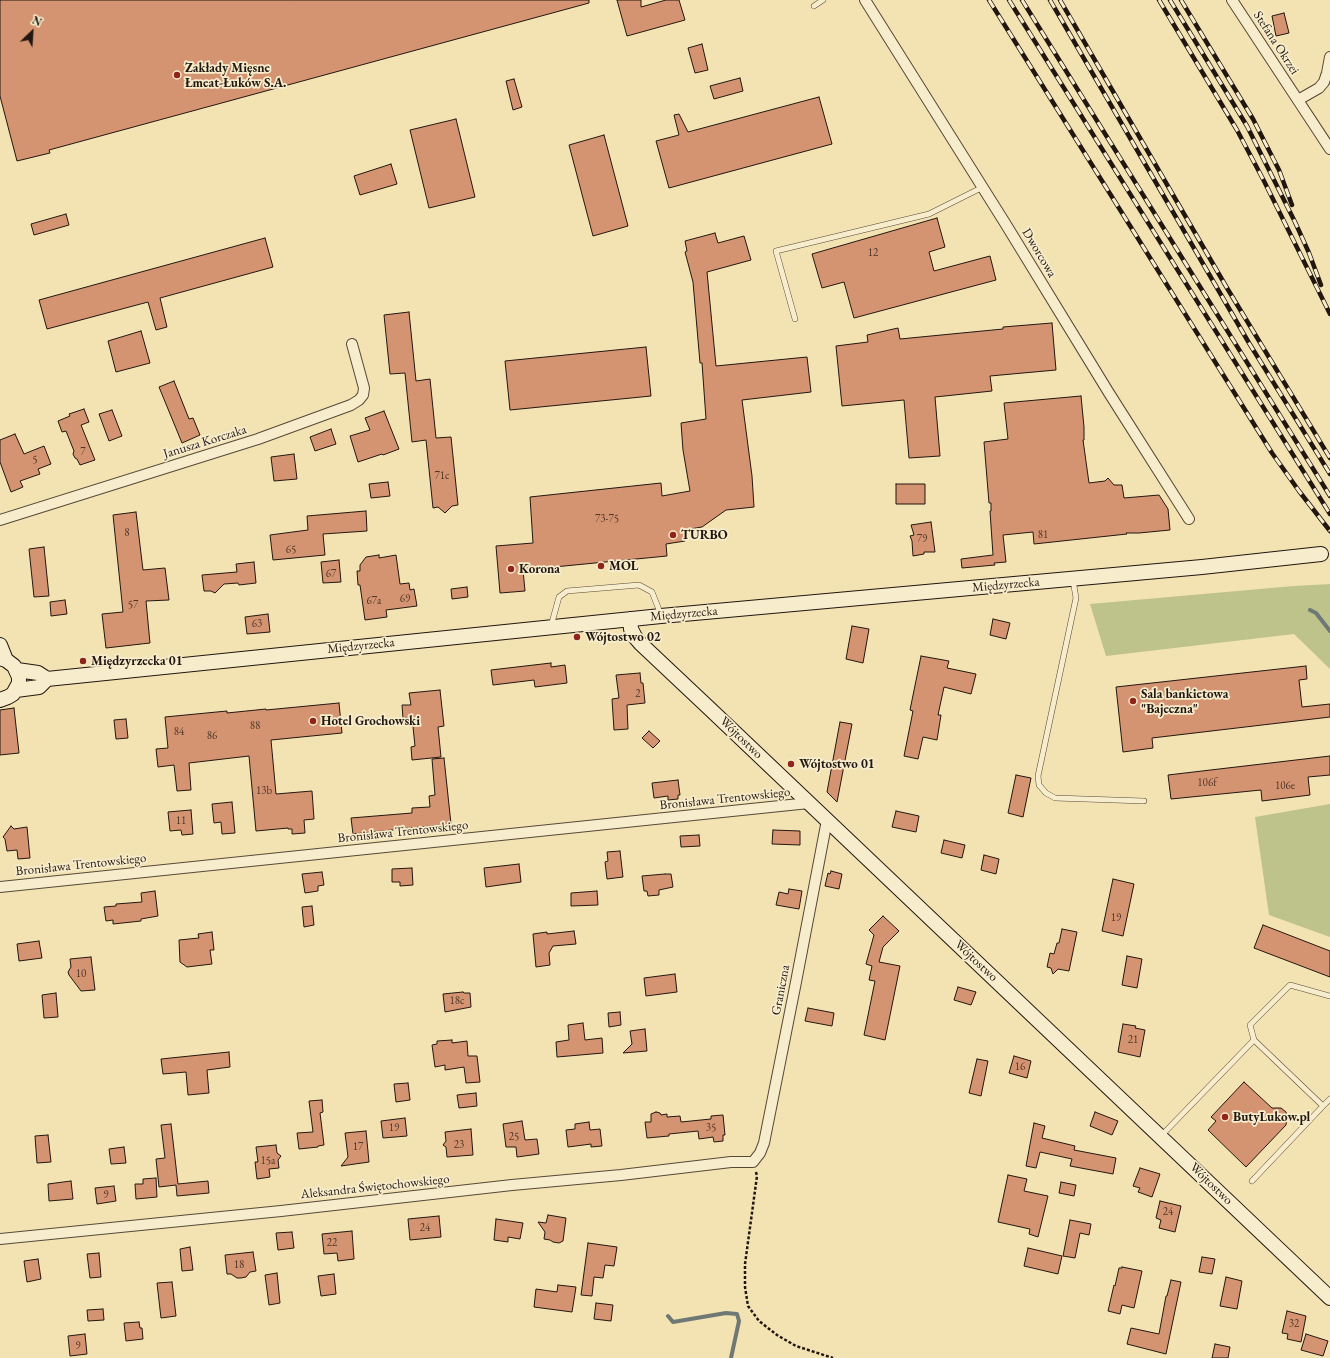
<!DOCTYPE html>
<html>
<head>
<meta charset="utf-8">
<style>
	body { margin:0 }
	#map { position:relative; width:1330px; height:1358px; overflow:hidden; background:#f3e3b2; font-family:"EB Garamond",serif }
	canvas { display:block }
	.north { position:absolute; left:12px; top:12px; width:40px; height:40px; -webkit-text-stroke:3px #f7edcd; paint-order:stroke; rotate:25deg; font-size:11px; font-weight:700; line-height:16px; text-align:center; color:#221610 }
	.north::after { content:''; display:block; margin:auto; width:14px; height:18px; background:#221610; clip-path:polygon(50% 0,100% 100%,50% 72%,0 100%) }
</style>
</head>
<body>
<div id="map">
<canvas width="1330" height="1358"></canvas>
<div class="north">N</div>
</div>
<script>
const c = document.querySelector('canvas').getContext('2d');
c.lineJoin = 'round';
function fill(path, color) { c.fillStyle = color; c.fill(path, 'evenodd'); }
const toPath = rows => new Path2D(rows.map(r => 'M' + r).join(''));
function trace(path, color, width, dash) { c.strokeStyle = color; c.lineWidth = width; c.lineCap = dash ? 'butt' : 'round'; c.setLineDash(dash || []); c.stroke(path); }
function label(font, color, halo, rows, align = 'center') {
  c.font = font + ' "EB Garamond",serif'; c.lineWidth = 3.5; c.setLineDash([]); c.textBaseline = 'middle'; c.strokeStyle = halo; c.fillStyle = color; for (const [text, x, y, turn = 0] of rows) {
    c.save(); c.translate(x, y); c.rotate((+turn || 0) * Math.PI / 180); c.textAlign = isNaN(turn) ? turn : align; if (halo) c.strokeText(text, 0, 0); c.fillText(text, 0, 0); c.restore();
  }
}
fill(toPath([
	[1330,584,1330,669,1294,634,1106,656,1090,604,1294,586],
	[1330,804,1330,937,1269,915,1255,817]
]), '#bdc38a');
trace(toPath([
	[1310,610,1316,613,1330,631],
	[668,1316,673,1322,726,1313,737,1314,739,1321,731,1358]
]), '#6e7975', 4);
const building = toPath([
	[0,0,589,0,589,3,49,150,50,153,17,161,0,96,0,0],
	[617,0,641,0,641,7,666,0,679,0,685,20,627,36,617,0],
	[1284,13,1289,33,1276,36,1272,16,1284,13],
	[702,44,708,70,695,73,688,48,702,44],
	[740,78,743,91,714,99,710,86,740,78],
	[514,79,522,107,513,110,506,81,514,79],
	[819,97,832,144,669,188,656,141,679,135,674,115,679,114,688,132,819,97],
	[456,119,475,197,429,208,410,130,456,119],
	[604,135,628,226,593,236,569,145,604,135],
	[391,164,397,184,360,195,354,176,391,164],
	[66,214,69,225,34,235,31,224,66,214],
	[937,218,945,247,929,252,934,271,990,256,996,280,854,318,844,282,822,288,812,254,937,218],
	[715,233,718,243,744,236,751,260,707,272,716,366,807,357,811,392,742,400,752,476,754,507,726,510,702,527,684,530,685,541,666,544,667,556,523,570,525,591,500,593,496,546,533,543,530,497,661,483,662,496,690,491,683,450,681,423,706,419,702,363,700,363,693,282,685,252,687,251,685,241,715,233],
	[265,238,273,267,160,298,167,327,156,330,148,302,47,329,39,300,265,238],
	[409,312,416,381,430,379,436,438,451,437,458,505,452,506,445,513,438,507,433,508,426,440,412,442,405,373,390,374,384,315,409,312],
	[1052,323,1056,370,990,376,992,391,935,397,940,456,909,458,904,400,842,406,836,346,868,342,867,335,898,328,900,339,1003,329,1003,327,1052,323],
	[141,331,150,363,116,372,108,341,141,331],
	[646,347,651,396,510,410,505,361,646,347],
	[174,381,189,419,193,418,200,435,182,443,159,387,174,381],
	[1081,396,1084,427,1084,440,1083,440,1089,483,1105,481,1108,478,1114,485,1122,485,1124,498,1159,495,1168,509,1170,530,1139,533,1126,533,1127,534,1034,544,1033,532,1003,535,1006,562,994,563,995,565,962,568,961,559,993,555,990,511,991,511,991,503,989,503,984,442,1008,439,1004,403,1081,396],
	[84,409,89,422,81,425,95,460,80,465,77,459,75,458,73,454,74,451,66,431,62,432,58,421,70,416,69,414,84,409],
	[112,410,122,436,109,441,99,414,112,410],
	[384,411,399,449,383,455,382,454,358,462,350,436,370,430,365,418,384,411],
	[331,429,336,444,315,451,310,437,331,429],
	[15,434,24,454,44,446,51,464,38,469,40,474,20,481,23,487,11,492,0,462,0,440,15,434],
	[294,454,297,479,274,481,271,457,294,454],
	[388,482,390,496,371,498,369,484,388,482],
	[896,484,925,484,925,504,896,504,896,484],
	[366,511,367,531,323,534,325,555,273,560,270,535,308,530,307,516,366,511],
	[136,512,143,570,165,568,169,600,146,601,150,643,106,648,102,614,123,612,113,515,136,512],
	[931,522,935,552,924,552,924,554,913,556,912,541,910,536,914,535,911,525,931,522],
	[44,547,49,596,34,597,29,549,44,547],
	[379,555,379,558,396,555,400,584,409,583,410,590,414,589,417,606,386,610,387,617,365,620,360,585,358,585,357,571,360,571,360,565,366,557,379,555],
	[339,560,341,582,323,583,321,562,339,560],
	[254,562,256,583,239,585,238,583,224,584,215,593,211,591,204,591,202,575,237,572,236,564,254,562],
	[467,587,468,597,452,599,451,589,467,587],
	[65,600,67,614,51,616,50,602,65,600],
	[268,614,270,632,247,634,245,617,268,614],
	[993,619,1010,623,1006,639,990,635,993,619],
	[852,626,869,629,863,663,846,659,852,626],
	[921,656,949,661,947,668,976,674,971,694,944,687,938,715,941,715,937,740,923,737,918,759,904,756,913,711,910,710,921,656],
	[551,663,551,667,565,665,567,683,535,687,534,680,493,685,491,670,551,663],
	[1306,666,1307,679,1299,680,1302,707,1330,704,1330,717,1152,738,1153,748,1123,752,1116,687,1306,666],
	[640,673,641,683,643,683,645,703,627,705,628,729,614,730,612,699,619,698,616,675,640,673],
	[440,690,444,726,438,727,441,757,412,760,411,747,415,746,412,717,403,718,402,705,411,705,409,693,440,690],
	[339,703,342,733,271,740,276,794,312,791,314,819,304,820,305,833,292,834,292,829,288,829,288,828,256,831,249,756,189,763,191,790,177,791,174,765,158,767,156,749,168,748,165,717,227,711,227,713,266,709,266,710,339,703],
	[14,708,19,753,0,755,0,710,14,708],
	[126,719,128,738,116,739,114,720,126,719],
	[840,722,852,724,837,802,827,792,840,722],
	[649,731,660,741,653,748,642,738,649,731],
	[1330,756,1330,775,1308,777,1310,795,1262,801,1261,790,1171,799,1168,775,1330,756],
	[444,758,451,824,353,834,351,818,412,813,412,808,430,807,429,796,435,795,432,759,444,758],
	[1016,775,1031,778,1023,817,1008,813,1016,775],
	[678,780,680,795,678,795,678,799,668,800,668,796,654,798,652,783,678,780],
	[232,802,235,833,222,834,221,822,214,823,212,804,232,802],
	[191,810,193,834,182,835,181,830,170,831,168,812,191,810],
	[896,811,919,816,916,832,892,827,896,811],
	[11,826,14,829,27,827,30,858,18,859,17,850,7,851,5,839,3,837,11,826],
	[773,830,800,831,800,845,772,844,773,830],
	[699,835,700,846,681,847,680,836,699,835],
	[944,840,965,845,962,858,941,853,944,840],
	[620,851,623,877,607,879,605,862,608,861,607,852,620,851],
	[984,855,999,859,996,874,981,870,984,855],
	[519,864,521,882,486,887,484,868,519,864],
	[412,868,413,885,400,886,400,882,392,882,392,869,412,868],
	[831,871,842,874,839,889,825,886,828,873,830,874,831,871],
	[322,872,324,885,318,886,318,891,305,893,302,874,322,872],
	[665,874,671,874,673,887,659,890,659,895,648,896,647,891,644,891,642,876,665,874],
	[1113,879,1134,884,1123,936,1102,931,1113,879],
	[789,889,802,891,799,909,776,905,779,892,788,894,789,889],
	[155,891,158,916,141,919,141,921,113,924,113,920,106,921,104,907,116,906,116,904,142,902,141,893,155,891],
	[597,891,598,905,571,906,571,893,597,891],
	[312,906,314,925,304,927,302,907,312,906],
	[883,916,899,931,883,947,879,962,900,966,885,1040,864,1035,875,981,869,980,872,966,866,964,874,935,869,930,883,916],
	[1263,925,1330,951,1330,977,1254,948,1263,925],
	[1062,929,1077,932,1069,971,1058,969,1053,974,1051,968,1047,967,1050,953,1054,954,1057,943,1059,943,1062,929],
	[574,931,576,944,553,946,549,953,550,965,536,967,533,934,547,932,547,934,574,931],
	[212,932,214,950,210,950,212,964,187,967,180,962,179,940,199,938,198,934,212,932],
	[39,941,42,958,19,961,17,944,39,941],
	[1127,956,1142,959,1137,988,1122,985,1127,956],
	[91,957,95,990,81,991,69,975,68,972,71,967,70,959,91,957],
	[675,974,677,992,646,996,644,978,675,974],
	[958,987,976,992,971,1005,954,1000,958,987],
	[463,992,464,993,470,993,471,1007,445,1012,443,994,463,992],
	[56,993,58,1017,44,1018,42,995,56,993],
	[808,1008,834,1013,832,1026,805,1021,808,1008],
	[620,1012,621,1025,609,1027,608,1013,620,1012],
	[583,1023,585,1040,602,1038,603,1053,557,1057,556,1042,569,1040,568,1025,583,1023],
	[1123,1024,1136,1026,1135,1028,1145,1030,1140,1057,1118,1052,1123,1024],
	[645,1029,647,1051,623,1053,632,1044,630,1031,645,1029],
	[452,1040,452,1043,467,1041,468,1056,477,1056,480,1082,466,1083,464,1067,445,1070,445,1065,435,1067,432,1045,437,1044,437,1041,452,1040],
	[229,1052,230,1067,207,1070,209,1093,188,1095,186,1072,163,1074,161,1059,229,1052],
	[1014,1056,1031,1061,1027,1078,1009,1073,1014,1056],
	[977,1059,988,1061,981,1096,969,1093,977,1059],
	[1244,1082,1272,1108,1281,1108,1286,1112,1287,1116,1286,1125,1246,1167,1208,1130,1216,1121,1211,1117,1244,1082],
	[408,1083,410,1100,396,1102,394,1084,408,1083],
	[476,1093,477,1106,459,1108,457,1095,476,1093],
	[322,1100,323,1112,320,1113,324,1145,318,1146,318,1147,299,1149,297,1133,313,1132,309,1101,322,1100],
	[656,1112,660,1113,661,1115,667,1114,667,1117,680,1116,681,1122,711,1119,711,1116,723,1115,725,1135,723,1135,723,1141,714,1142,713,1137,699,1139,698,1131,669,1134,669,1136,647,1138,645,1122,651,1122,651,1114,656,1112],
	[1095,1112,1118,1121,1112,1135,1090,1126,1095,1112],
	[405,1118,407,1136,383,1138,381,1121,405,1118],
	[522,1121,525,1140,537,1139,539,1154,517,1157,516,1147,506,1147,503,1124,522,1121],
	[589,1122,590,1130,600,1129,602,1146,591,1147,591,1144,568,1147,566,1130,575,1129,575,1124,589,1122],
	[1034,1123,1045,1126,1042,1138,1075,1146,1074,1150,1116,1158,1113,1174,1070,1166,1072,1159,1040,1152,1036,1168,1026,1166,1034,1123],
	[171,1124,178,1184,208,1181,209,1193,177,1196,176,1185,159,1187,156,1159,165,1158,161,1125,171,1124],
	[471,1129,473,1155,447,1157,446,1147,443,1145,446,1141,445,1132,471,1129],
	[366,1131,369,1162,341,1166,348,1157,345,1133,366,1131],
	[48,1135,51,1162,37,1163,35,1136,48,1135],
	[276,1145,277,1153,281,1156,278,1160,279,1168,269,1169,270,1177,257,1179,255,1162,258,1162,256,1147,276,1145],
	[124,1147,126,1163,111,1164,109,1149,124,1147],
	[1140,1168,1160,1174,1152,1197,1138,1192,1140,1188,1133,1186,1140,1168],
	[1008,1175,1027,1179,1024,1191,1048,1196,1038,1237,1029,1234,1030,1229,998,1222,1008,1175],
	[156,1178,157,1197,136,1199,135,1184,143,1184,143,1179,156,1178],
	[71,1181,73,1199,49,1201,48,1184,71,1181],
	[1061,1182,1076,1185,1074,1196,1059,1193,1061,1182],
	[114,1186,116,1201,97,1204,95,1188,114,1186],
	[1160,1201,1181,1206,1175,1232,1159,1228,1161,1220,1156,1218,1160,1201],
	[548,1215,566,1218,563,1241,559,1243,553,1242,550,1240,544,1239,545,1232,538,1222,546,1223,548,1215],
	[439,1216,441,1237,410,1240,408,1219,439,1216],
	[496,1219,523,1223,520,1239,508,1237,508,1242,494,1240,496,1219],
	[1070,1220,1091,1224,1089,1235,1080,1233,1075,1258,1063,1256,1070,1220],
	[352,1231,354,1259,338,1261,337,1253,324,1254,322,1234,352,1231],
	[292,1232,294,1248,278,1250,276,1233,292,1232],
	[588,1243,617,1247,614,1266,605,1265,603,1278,594,1277,592,1296,581,1295,588,1243],
	[190,1247,193,1270,182,1271,180,1249,190,1247],
	[1028,1248,1062,1256,1058,1274,1024,1266,1028,1248],
	[253,1252,256,1271,250,1272,246,1277,241,1278,237,1278,231,1274,227,1274,225,1255,253,1252],
	[99,1253,101,1277,90,1278,87,1254,99,1253],
	[1202,1257,1215,1259,1212,1274,1199,1272,1202,1257],
	[38,1259,41,1279,27,1282,24,1261,38,1259],
	[1122,1267,1142,1271,1134,1308,1122,1305,1120,1314,1108,1311,1114,1285,1115,1286,1119,1268,1122,1268,1122,1267],
	[277,1273,280,1303,269,1305,265,1275,277,1273],
	[334,1274,336,1294,321,1296,318,1276,334,1274],
	[1226,1277,1242,1281,1237,1309,1220,1306,1226,1277],
	[1171,1280,1181,1282,1166,1354,1127,1344,1131,1328,1159,1334,1166,1296,1167,1296,1171,1280],
	[172,1282,176,1316,161,1318,157,1283,172,1282],
	[558,1285,576,1287,572,1312,534,1307,536,1289,557,1292,558,1285],
	[596,1303,613,1305,611,1321,594,1319,596,1303],
	[103,1309,104,1320,88,1321,87,1310,103,1309],
	[1287,1311,1306,1316,1301,1342,1287,1339,1288,1334,1282,1333,1287,1311],
	[139,1322,140,1328,142,1328,143,1339,126,1341,124,1323,139,1322],
	[85,1334,87,1354,70,1356,68,1336,85,1334],
	[1306,1334,1328,1341,1323,1356,1301,1350,1306,1334],
	[1215,1344,1230,1347,1228,1358,1212,1358,1215,1344]
]);
fill(building, '#d59471');
trace(building, '#221610', 1);
const lane = toPath([
	[814,6,823,0],
	[795,319,776,251,929,214,983,187],
	[1073,580,1076,598,1038,776,1039,785,1046,793,1055,798,1144,801],
	[551,626,559,597,567,591,639,585,652,592,661,615],
	[1254,1040,1250,1025,1290,985,1330,996],
	[1323,1106,1330,1099],
	[1161,1136,1254,1040,1323,1106,1252,1181]
]);
const street = toPath([
	[865,0,1005,223,1109,393,1189,519],
	[1232,0,1330,149],
	[1298,100,1319,88,1324,82,1327,73,1330,57],
	[0,520,258,439,351,405,359,400,363,395,364,388,352,344],
	[0,887,809,803],
	[0,1239,281,1211,512,1185,621,1175,731,1162,753,1162,760,1153,764,1143,796,982,827,820]
]);
const secondary = toPath([
	[630,619,631,629,635,637,641,644,710,709,1330,1298],
	[0,645,6,660],
	[0,658,6,660,14,666,19,677,19,683,13,694,8,697,0,700],
	[17,670,38,673,47,679,661,616,1202,567,1321,554],
	[16,690,39,687,47,679]
]);
trace(lane, '#564938', 6);
trace(street, '#564938', 12);
trace(secondary, '#221610', 16);
trace(toPath([
	[756,1172,757,1176,745,1264,745,1287,748,1306,759,1321,777,1335,796,1346,833,1358]
]), '#221610', 2.5, [3, 2]);
trace(lane, '#f7edcd', 5);
trace(street, '#f7edcd', 10);
trace(secondary, '#f7edcd', 14);
const rail = toPath([
	[989,0,1272,453,1299,491,1330,531],
	[1009,0,1330,514],
	[1022,0,1330,496],
	[1050,0,1249,343,1330,474],
	[1060,0,1227,288,1330,458],
	[1159,0,1237,130,1264,181,1330,314],
	[1170,0,1247,126,1295,222,1309,253,1321,285],
	[1181,0,1253,119,1279,170,1292,205]
]);
trace(rail, '#221610', 4.5);
trace(rail, '#f7edcd', 3, [9]);
for (const [x, y, r, color] of [
	[177,75,4,"#8f2418"],
	[673,535,4,"#8f2418"],
	[601,566,4,"#8f2418"],
	[511,569,4,"#8f2418"],
	[577,637,4,"#8f2418"],
	[83,661,4,"#8f2418"],
	[1133,701,4,"#8f2418"],
	[313,721,4,"#8f2418"],
	[791,764,4,"#8f2418"],
	[1225,1117,4,"#8f2418"]
]) { const dot = new Path2D(); dot.arc(x, y, r, 0, 2 * Math.PI); c.fillStyle = color; c.fill(dot); trace(dot, '#f7edcd', 1.5); }
label('11px', '#4f3628', null, [
	["12",873,253],
	["7",83,452],
	["5",35,460],
	["71c",442,476],
	["73-75",607,519],
	["8",127,533],
	["81",1043,535],
	["79",922,539],
	["65",291,550],
	["67",331,574],
	["69",405,599],
	["67a",374,601],
	["57",133,605],
	["63",257,624],
	["2",638,694],
	["88",255,726],
	["84",179,732],
	["86",212,736],
	["106f",1207,783],
	["106e",1285,786],
	["13b",264,791],
	["11",181,821],
	["19",1116,918],
	["10",81,974],
	["18c",457,1001],
	["21",1133,1040],
	["16",1020,1067],
	["19",394,1128],
	["35",711,1128],
	["25",514,1137],
	["23",459,1145],
	["17",358,1147],
	["15a",268,1161],
	["9",106,1195],
	["24",1168,1212],
	["24",425,1228],
	["22",332,1243],
	["18",239,1265],
	["32",1294,1324],
	["9",78,1346]
]);
label('13px', '#221610', '#f7edcd', [
	["Stefana Okrzei",1276,43,57],
	["Dworcowa",1039,253,59],
	["Janusza Korczaka",205,442,-17],
	["Międzyrzecka",1006,585,-5],
	["Międzyrzecka",684,614,-5],
	["Międzyrzecka",361,646,-6],
	["Wójtostwo",741,738,44],
	["Bronisława Trentowskiego",725,799,-6],
	["Bronisława Trentowskiego",403,832,-6],
	["Bronisława Trentowskiego",81,865,-6],
	["Wójtostwo",976,961,43],
	["Graniczna",781,990,-79],
	["Wójtostwo",1211,1184,44],
	["Aleksandra Świętochowskiego",375,1187,-6]
]);
label('bold 13px', '#221610', '#f7edcd', [
	["Zakłady Mięsne",185,68],
	["Łmeat-Łuków S.A.",185,83],
	["TURBO",681,535],
	["MOL",609,566],
	["Korona",519,569],
	["Wójtostwo 02",585,637],
	["Międzyrzecka 01",91,661],
	["Sala bankietowa",1141,694],
	["\"Bajeczna\"",1141,709],
	["Hotel Grochowski",321,721],
	["Wójtostwo 01",799,764],
	["ButyLukow.pl",1233,1117]
], 'left');
</script>
</body>
</html>
